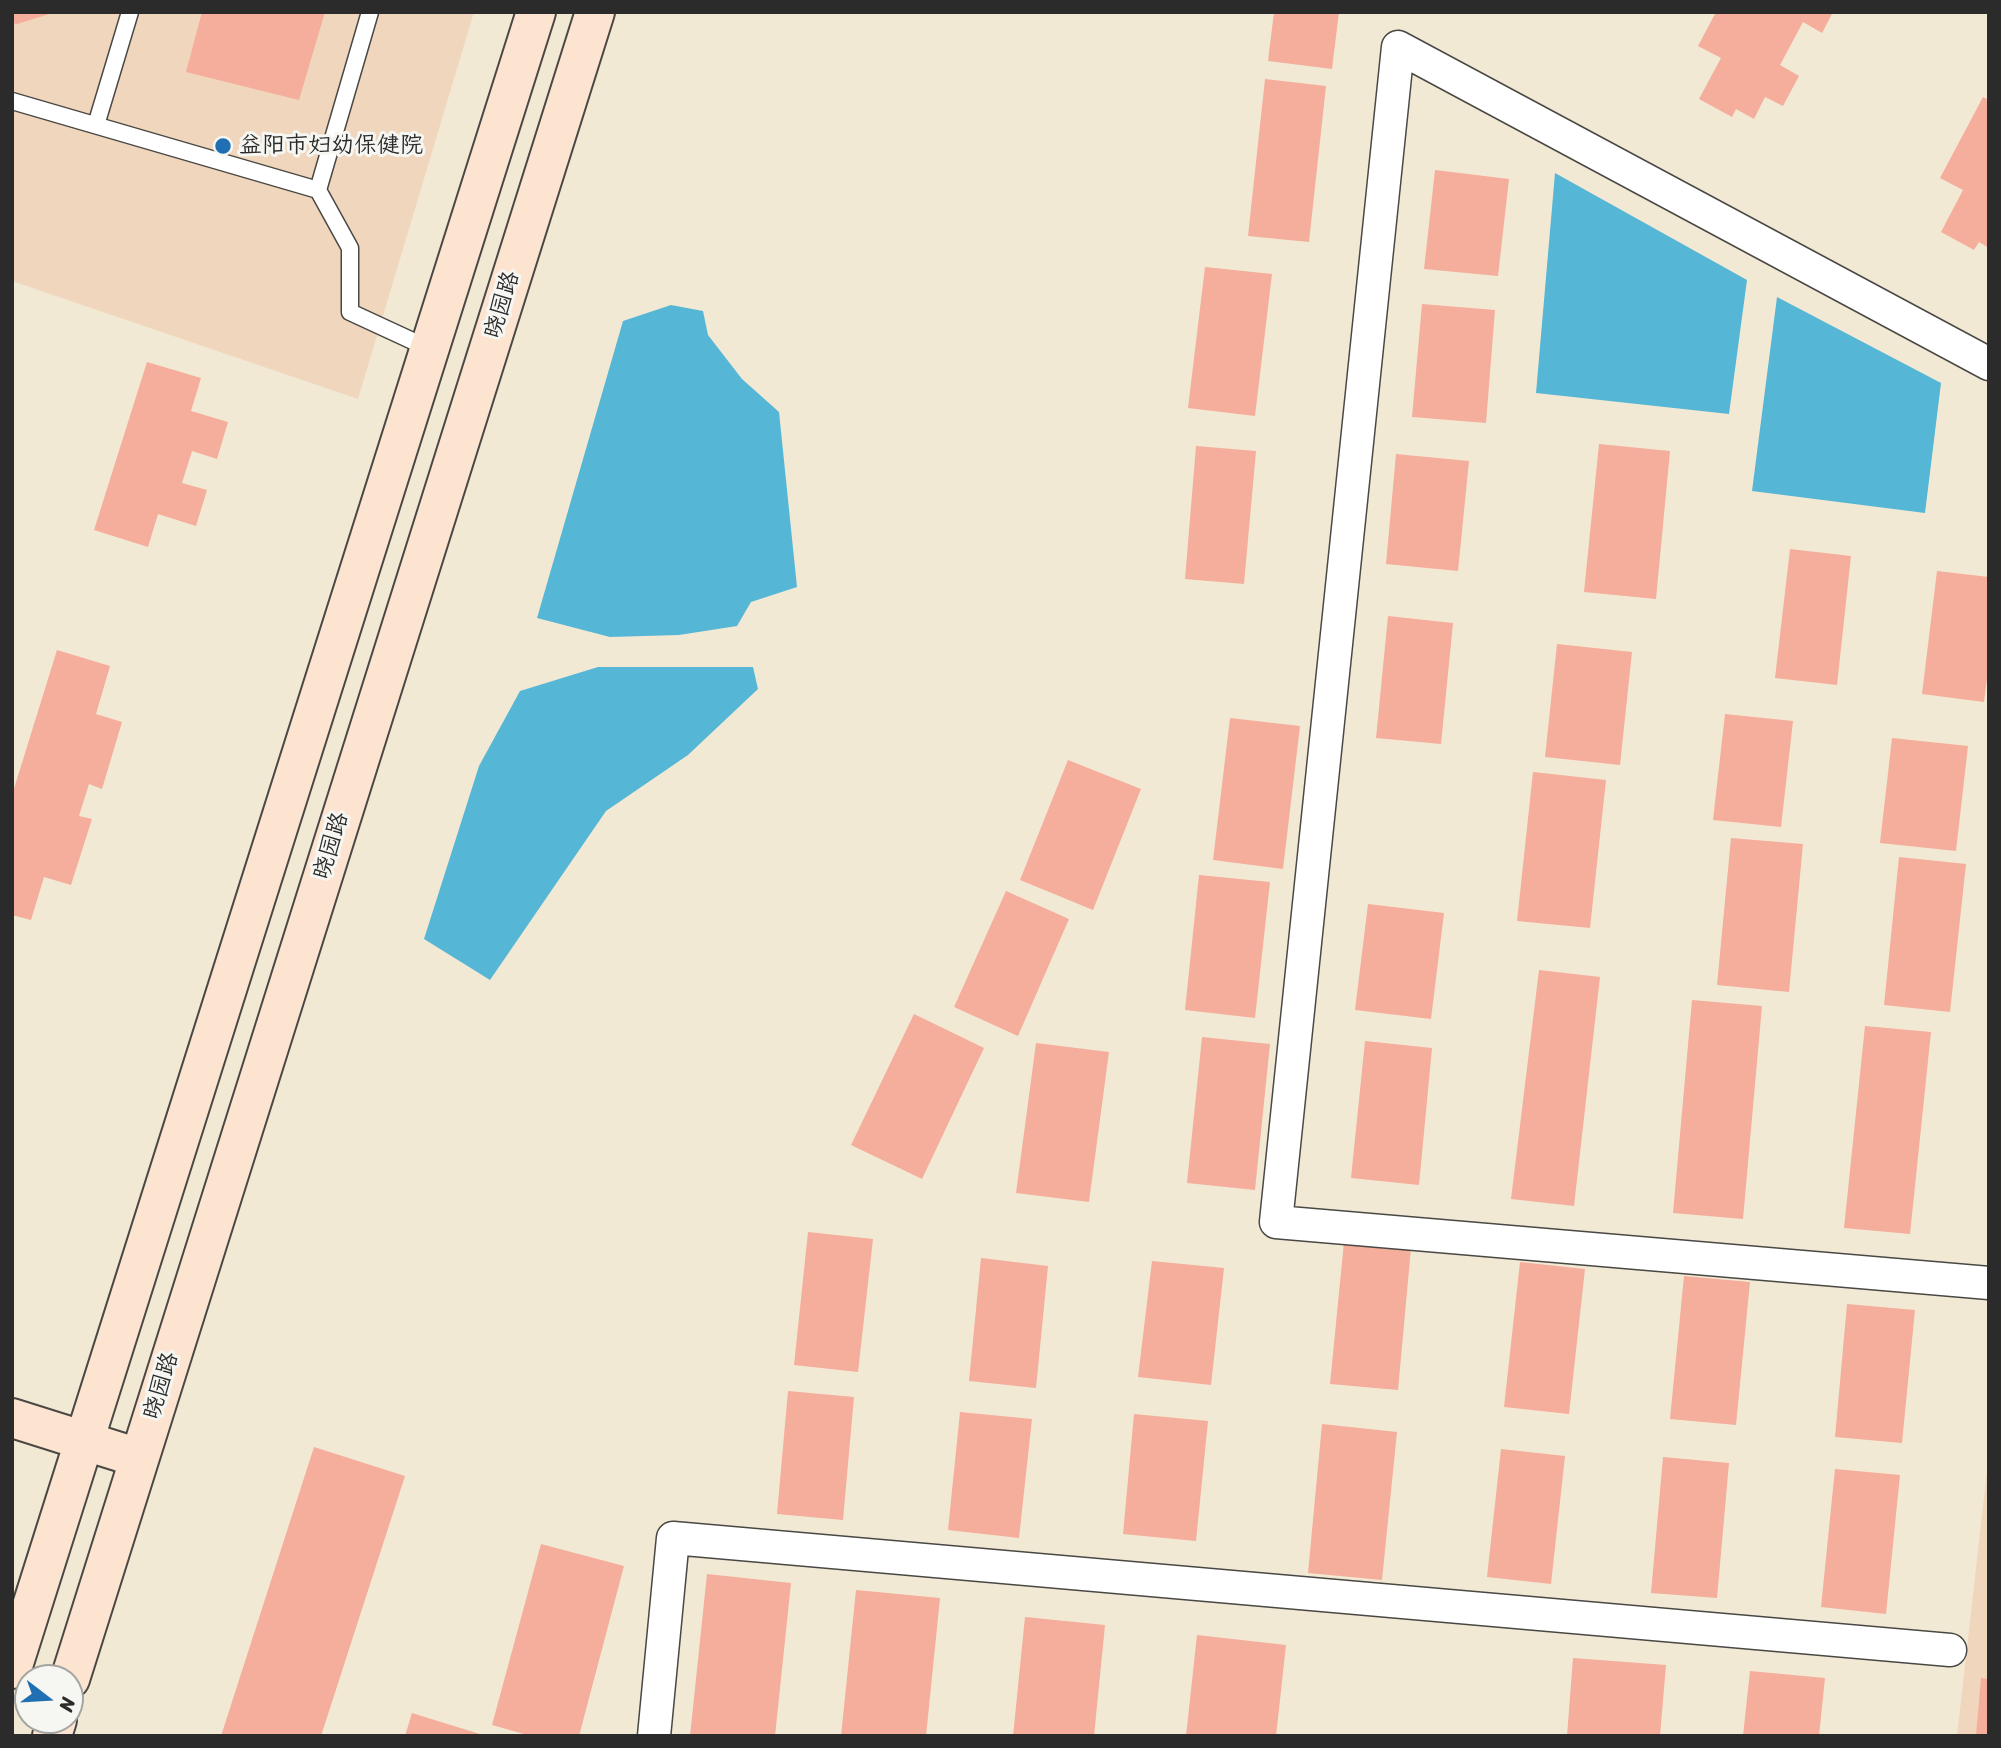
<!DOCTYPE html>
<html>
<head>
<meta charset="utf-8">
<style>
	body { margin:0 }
	#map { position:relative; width:2001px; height:1748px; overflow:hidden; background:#f2e9d5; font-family:Sriracha,sans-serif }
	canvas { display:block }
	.frame { position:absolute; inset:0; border:14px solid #2b2b2b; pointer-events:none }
	.north { position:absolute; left:14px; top:1664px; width:70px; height:70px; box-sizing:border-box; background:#f6f6f2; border:2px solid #a5a5a2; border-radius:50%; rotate:107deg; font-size:19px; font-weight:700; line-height:28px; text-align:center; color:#2b2b2b }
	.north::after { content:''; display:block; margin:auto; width:24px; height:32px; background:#1f6fb2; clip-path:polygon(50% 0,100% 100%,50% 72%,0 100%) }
</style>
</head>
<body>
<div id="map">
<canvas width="2001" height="1748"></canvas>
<div class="frame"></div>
<div class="north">N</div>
</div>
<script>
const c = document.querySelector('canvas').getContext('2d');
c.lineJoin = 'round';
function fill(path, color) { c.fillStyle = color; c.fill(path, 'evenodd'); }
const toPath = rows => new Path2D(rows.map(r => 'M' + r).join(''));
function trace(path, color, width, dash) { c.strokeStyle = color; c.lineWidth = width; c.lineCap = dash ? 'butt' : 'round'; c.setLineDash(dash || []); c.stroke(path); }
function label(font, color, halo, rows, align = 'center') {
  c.font = font + ' Sriracha,"LXGW WenKai TC",sans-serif'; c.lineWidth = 6; c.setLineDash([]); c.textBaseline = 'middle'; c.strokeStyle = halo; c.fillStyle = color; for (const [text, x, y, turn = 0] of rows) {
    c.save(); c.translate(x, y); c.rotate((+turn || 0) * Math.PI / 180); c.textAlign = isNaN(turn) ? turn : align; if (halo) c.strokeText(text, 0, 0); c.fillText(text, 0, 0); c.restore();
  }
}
fill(toPath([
	[12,12,474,12,358,399,12,281],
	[1989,1453,1989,1736,1957,1736]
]), '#f0d6bc');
fill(toPath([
	[1555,173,1747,280,1729,414,1536,393],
	[1777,297,1941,383,1925,513,1752,491],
	[671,305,703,311,708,335,742,379,779,412,797,587,751,602,737,626,679,635,610,637,537,618,623,321],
	[598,667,753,667,758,689,688,755,606,811,490,980,424,939,479,766,520,691]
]), '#56b6d5');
fill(toPath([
	[12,12,56,12,17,24,12,23],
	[202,12,325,12,299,100,186,72],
	[1274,12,1339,12,1332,69,1268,61],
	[1716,12,1833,12,1822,33,1803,22,1780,65,1799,76,1783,106,1765,97,1754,119,1736,109,1732,117,1699,99,1721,58,1698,46],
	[1265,79,1326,86,1309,242,1248,236],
	[1983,97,1989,100,1989,248,1979,242,1974,250,1941,232,1963,190,1940,178],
	[1435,170,1509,179,1498,276,1424,269],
	[1205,267,1272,274,1255,416,1188,408],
	[1422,304,1495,310,1486,423,1412,417],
	[147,362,201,378,191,411,228,422,217,459,192,451,182,483,207,490,196,526,158,514,148,547,94,530],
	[1599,444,1670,451,1656,599,1584,592],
	[1196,446,1256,451,1244,584,1185,579],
	[1396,454,1469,461,1458,571,1386,564],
	[1790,549,1851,556,1837,685,1775,678],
	[1937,571,1989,577,1989,663,1984,702,1922,694],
	[1388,616,1453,623,1441,744,1376,738],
	[1557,644,1632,652,1620,765,1545,757],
	[57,650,110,666,96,714,122,722,102,789,89,784,79,816,92,819,71,885,44,877,31,920,12,915,12,795],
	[1725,714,1793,721,1781,827,1713,820],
	[1230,718,1300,726,1283,869,1213,860],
	[1892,738,1968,746,1956,851,1880,843],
	[1068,760,1141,789,1093,910,1020,880],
	[1533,772,1606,780,1590,928,1517,921],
	[1731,838,1803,844,1789,992,1717,985],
	[1899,857,1966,864,1950,1012,1884,1005],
	[1199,875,1270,882,1255,1018,1185,1010],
	[1006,891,1069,919,1018,1036,954,1007],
	[1368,904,1444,913,1431,1019,1355,1010],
	[1539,970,1600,977,1574,1206,1511,1199],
	[1692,1000,1762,1006,1743,1219,1673,1213],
	[914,1014,984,1048,922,1179,851,1145],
	[1865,1026,1931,1032,1910,1234,1844,1228],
	[1202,1037,1270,1044,1255,1190,1187,1183],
	[1365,1041,1432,1048,1419,1185,1351,1178],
	[1036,1043,1109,1052,1089,1202,1016,1193],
	[808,1232,873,1239,858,1372,794,1365],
	[1344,1242,1411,1248,1398,1390,1330,1384],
	[981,1258,1048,1266,1036,1388,969,1381],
	[1152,1261,1224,1268,1211,1385,1138,1377],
	[1520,1262,1585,1269,1569,1414,1504,1407],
	[1684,1276,1750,1282,1736,1425,1670,1419],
	[1847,1304,1915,1310,1902,1443,1835,1437],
	[788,1391,854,1397,843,1520,777,1514],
	[960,1412,1032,1419,1019,1538,948,1530],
	[1134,1414,1208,1421,1196,1541,1123,1534],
	[1322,1424,1397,1432,1382,1580,1308,1573],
	[314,1447,405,1476,321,1736,221,1736],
	[1501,1449,1565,1456,1551,1584,1487,1577],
	[1663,1457,1729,1463,1717,1598,1651,1593],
	[1835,1469,1900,1475,1886,1614,1821,1607],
	[541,1544,624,1566,579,1736,531,1736,492,1725],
	[707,1574,791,1583,775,1736,690,1736],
	[856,1590,940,1598,926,1736,841,1736],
	[1025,1617,1105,1625,1094,1736,1013,1736],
	[1197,1635,1286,1645,1276,1736,1186,1736],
	[1573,1658,1666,1665,1660,1736,1567,1736],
	[1750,1671,1825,1678,1819,1736,1743,1736],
	[1981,1678,1989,1679,1989,1736,1976,1736],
	[412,1713,483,1735,483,1736,405,1736]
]), '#f4ae9b');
const lane = toPath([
	[12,101,318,190,350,248,350,312,430,349],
	[96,125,130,12],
	[318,190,370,12]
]);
const street = toPath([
	[1989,364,1398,47,1276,1222,1989,1283],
	[654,1736,673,1538,1950,1650]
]);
const secondary = toPath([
	[12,1418,139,1458],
	[12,1669,536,12],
	[70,1679,595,12],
	[52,1736,57,1720]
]);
trace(lane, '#494844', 19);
trace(street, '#494844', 35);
trace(secondary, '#494844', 42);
trace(lane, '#fff', 16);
trace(street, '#fff', 32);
trace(secondary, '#fde4d1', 38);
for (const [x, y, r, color] of [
	[223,146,9,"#1f6fb2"]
]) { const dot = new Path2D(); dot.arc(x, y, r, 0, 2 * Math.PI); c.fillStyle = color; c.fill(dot); trace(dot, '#f6f6f2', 2.5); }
label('23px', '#2b2b2b', '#f6f6f2', [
	["益阳市妇幼保健院",239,146]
], 'left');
label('23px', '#2b2b2b', '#f6f6f2', [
	["晓园路",503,305,-73],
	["晓园路",332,846,-73],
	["晓园路",162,1386,-73]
]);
</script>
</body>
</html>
